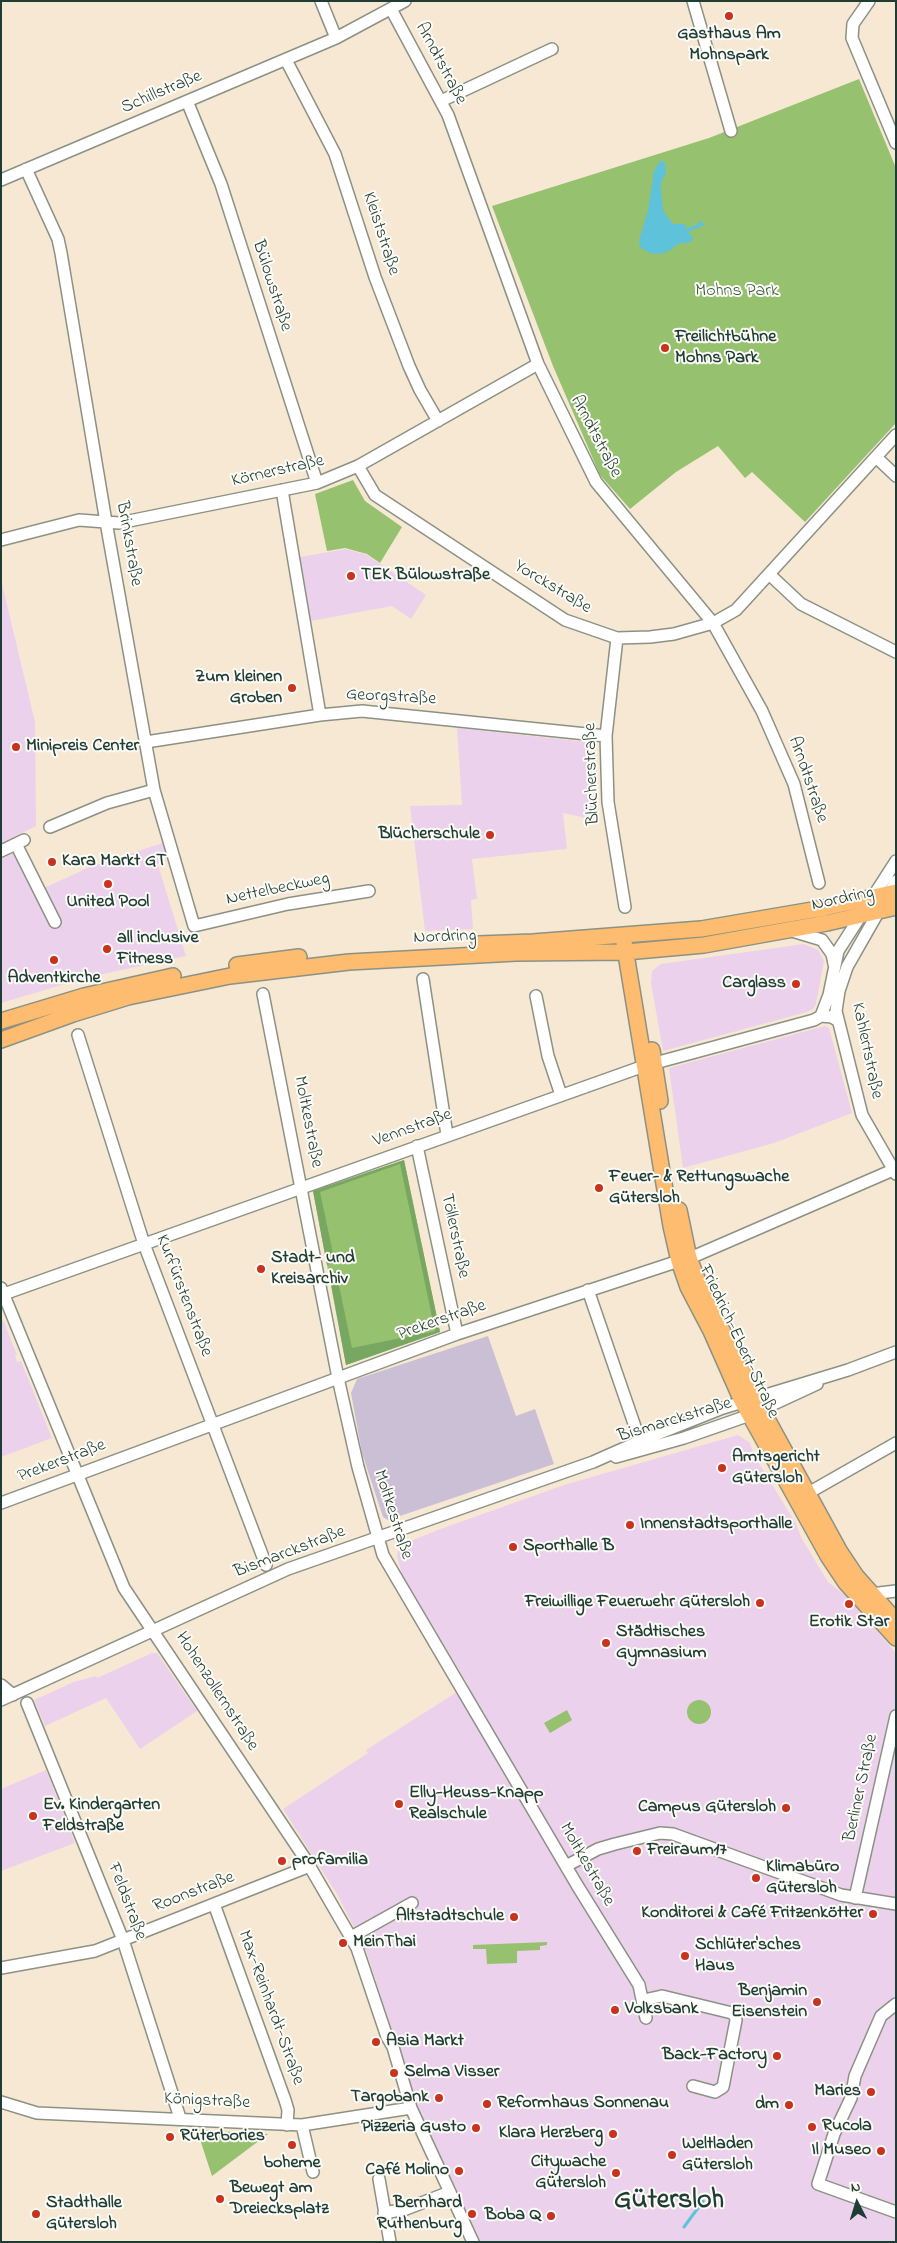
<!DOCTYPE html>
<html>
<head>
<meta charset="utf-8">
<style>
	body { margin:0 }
	#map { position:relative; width:897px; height:2243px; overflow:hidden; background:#f7e8d4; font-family:"Indie Flower",sans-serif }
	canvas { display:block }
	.frame { position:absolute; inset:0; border:2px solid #1f3d34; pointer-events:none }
	.north { position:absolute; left:832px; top:2178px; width:50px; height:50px; -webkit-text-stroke:4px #fdfcf7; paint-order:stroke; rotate:355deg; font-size:14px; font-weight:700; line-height:20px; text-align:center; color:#1f3d34 }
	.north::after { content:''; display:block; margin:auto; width:18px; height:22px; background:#1f3d34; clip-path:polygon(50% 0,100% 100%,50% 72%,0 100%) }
</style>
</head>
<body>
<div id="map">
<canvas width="897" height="2243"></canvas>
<div class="frame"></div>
<div class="north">N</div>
</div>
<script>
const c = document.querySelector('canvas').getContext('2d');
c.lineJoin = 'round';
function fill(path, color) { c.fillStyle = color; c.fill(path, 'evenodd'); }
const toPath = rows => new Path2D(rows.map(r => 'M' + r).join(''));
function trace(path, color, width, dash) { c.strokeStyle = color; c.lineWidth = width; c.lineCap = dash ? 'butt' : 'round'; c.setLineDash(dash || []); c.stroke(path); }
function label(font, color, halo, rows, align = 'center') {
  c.font = font + ' "Indie Flower",sans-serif'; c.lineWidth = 4; c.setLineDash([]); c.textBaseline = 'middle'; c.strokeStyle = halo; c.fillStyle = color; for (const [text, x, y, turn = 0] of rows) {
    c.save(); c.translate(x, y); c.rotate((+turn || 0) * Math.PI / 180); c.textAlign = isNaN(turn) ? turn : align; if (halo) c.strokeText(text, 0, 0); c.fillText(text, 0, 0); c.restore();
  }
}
fill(toPath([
	[346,549,367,555,426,595,411,619,392,606,311,621,300,557],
	[1,580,35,722,36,826,1,843],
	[457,728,596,743,598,805,600,821,563,813,567,849,472,859,477,899,471,900,473,929,425,931,410,806,462,805],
	[163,843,165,848,158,865,186,956,85,978,1,1003,1,859,22,849,42,889,92,866],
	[804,944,818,950,824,961,816,1004,813,1009,807,1012,663,1051,651,983,652,971,661,964],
	[825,1026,829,1028,852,1113,774,1143,683,1168,669,1068],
	[3,1320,17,1355,15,1356,17,1362,21,1361,52,1438,1,1457,1,1321],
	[738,1435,750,1443,754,1455,796,1524,802,1539,828,1582,847,1597,896,1653,896,2242,481,2242,413,2097,367,1953,337,1894,283,1809,368,1753,366,1750,468,1685,402,1575,397,1556,399,1548,408,1542,438,1530,564,1485],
	[152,1653,157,1653,197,1711,140,1749,106,1698,45,1726,34,1700,74,1682,96,1676,97,1678],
	[46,1770,75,1843,1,1871,1,1789]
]), '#ebd1eb');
fill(toPath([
	[488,1336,516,1416,535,1409,554,1464,388,1520,383,1517,362,1453,351,1393,357,1379]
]), '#cbbfd5');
fill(toPath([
	[859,79,896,168,896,423,805,522,752,472,745,478,718,446,676,472,630,509,600,475,553,366,492,206,709,138],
	[353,480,365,501,402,527,380,563,367,554,345,548,327,551,315,494],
	[404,1160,440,1332,346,1365,313,1191],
	'687 1712a12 12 0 1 1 24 0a12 12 0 1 1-24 0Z',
	[567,1710,572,1720,550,1733,544,1723],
	[547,1942,547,1945,540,1946,540,1950,517,1951,517,1963,487,1964,486,1949,473,1949,473,1945],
	[197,2130,268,2134,212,2176]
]), '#96c16f');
fill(toPath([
	[404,1160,440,1332,346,1365,329,1273,336,1271,352,1348,435,1331,400,1164,320,1192,335,1263,327,1265,313,1191]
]), '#78a762');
fill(toPath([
	[660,161,665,162,666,173,661,182,661,192,663,210,666,215,673,224,685,224,688,232,688,228,699,224,698,222,701,221,705,225,688,232,693,238,691,242,678,244,669,251,659,254,650,253,641,248,639,241,648,210,654,171]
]), '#5ec2db');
trace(toPath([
	[684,2227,703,2201]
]), '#5ec2db', 3);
const minor = toPath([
	[321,1,336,38],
	[693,1,731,131],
	[869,1,853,24,852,38,896,143],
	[391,9,448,115,538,364,596,482,713,623,762,711,794,784,819,883],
	[286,60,335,154,375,277,409,366,420,390,438,421],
	[187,101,221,184,317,483],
	[441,101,552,49],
	[26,169,58,239,61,253,106,522,154,790,194,926,288,904,369,891],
	[1,180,336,38,405,1],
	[876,457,896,476],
	[358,466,375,495,565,620,617,638,650,637,674,634,713,623,736,610,896,435],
	[282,490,320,715],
	[1,540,79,520,119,523,317,483,358,466,538,364],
	[769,574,801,604,896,652],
	[617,638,606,736,608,802,625,907],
	[146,742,320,715,362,711,606,736],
	[50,827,107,803,154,790],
	[16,844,55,922],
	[1,851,24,840],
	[896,881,847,967,839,991,836,1011,862,1115,896,1174],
	[792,931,822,940,832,954,834,964],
	[423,979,447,1135],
	[263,994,338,1378,358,1467,383,1555,577,1885,639,1985,646,2018],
	[536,996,548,1056,561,1095],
	[821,1016,829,995,838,951,896,861],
	[78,1035,144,1244,266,1565],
	[417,1146,457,1334],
	[1,1288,124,1588,306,1860,357,1948,387,2037,393,2047,411,2108,473,2242],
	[588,1290,642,1447],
	[4,1294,644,1066,814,1020,821,1016,832,1017,838,1021],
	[616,1457,684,1438,750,1415,817,1384],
	[803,1496,896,1443],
	[1,1503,457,1334,697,1255,893,1170],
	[871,1594,896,1591],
	[1,1685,13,1695],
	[1,1700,288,1569,593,1462,645,1439,723,1408,848,1370,896,1352],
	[27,1703,123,1940,180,2118],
	[566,1866,598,1849,615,1844,660,1833,673,1834,841,1895,896,1904],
	[855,1898,896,1716],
	[214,1904,285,2100,288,2110,287,2125],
	[351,1937,412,1903],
	[1,1968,95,1951,310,1866],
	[644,2000,662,1996,732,2013,735,2016,736,2020,723,2087,715,2092,693,2086],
	[896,2004,881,2016,855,2076,851,2098,834,2134,818,2184,896,2212],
	[1,2102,37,2113,302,2125,411,2108],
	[302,2125,313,2172],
	[379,2179,390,2242],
	[384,2213,406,2209,450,2192]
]);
const major = toPath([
	[624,942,671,1226,679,1261,688,1287,711,1331,742,1401,828,1556,846,1583,896,1638],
	[479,944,533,942,701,929,824,908,896,892],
	[237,965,299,957],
	[1,1021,84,996,173,976],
	[1,1040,73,1014,128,997,230,976,349,962,516,953,626,952,704,945,827,923,896,907],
	[652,1050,660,1101],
	[679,1210,689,1258,698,1281,755,1397,840,1552,856,1576,896,1621]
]);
trace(minor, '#8b9284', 14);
trace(major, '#8b9284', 18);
trace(minor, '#fff', 11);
trace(major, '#fdbc70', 15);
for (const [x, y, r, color] of [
	[729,16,5,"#c8321e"],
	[665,348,5,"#c8321e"],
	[351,576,5,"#c8321e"],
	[292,688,5,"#c8321e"],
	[16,747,5,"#c8321e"],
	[490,835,5,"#c8321e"],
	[52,862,5,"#c8321e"],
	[108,884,5,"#c8321e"],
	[107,949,5,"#c8321e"],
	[54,960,5,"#c8321e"],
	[796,984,5,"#c8321e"],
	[599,1188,5,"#c8321e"],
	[261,1269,5,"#c8321e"],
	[722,1468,5,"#c8321e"],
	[630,1525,5,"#c8321e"],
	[513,1547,5,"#c8321e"],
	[760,1603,5,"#c8321e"],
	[849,1604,5,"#c8321e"],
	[606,1643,5,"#c8321e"],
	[399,1804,5,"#c8321e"],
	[786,1808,5,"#c8321e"],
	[33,1816,5,"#c8321e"],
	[637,1851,5,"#c8321e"],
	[282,1861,5,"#c8321e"],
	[756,1878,5,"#c8321e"],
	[873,1914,5,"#c8321e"],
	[514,1917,5,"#c8321e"],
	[343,1943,5,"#c8321e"],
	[685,1956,5,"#c8321e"],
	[817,2002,5,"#c8321e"],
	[615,2010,5,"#c8321e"],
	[376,2042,5,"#c8321e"],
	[777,2056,5,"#c8321e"],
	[394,2073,5,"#c8321e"],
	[871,2092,5,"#c8321e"],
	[439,2098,5,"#c8321e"],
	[487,2104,5,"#c8321e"],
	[789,2105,5,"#c8321e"],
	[812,2127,5,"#c8321e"],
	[476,2128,5,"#c8321e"],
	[613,2134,5,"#c8321e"],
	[170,2137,5,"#c8321e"],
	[292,2145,5,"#c8321e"],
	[881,2151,5,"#c8321e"],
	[672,2155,5,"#c8321e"],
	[459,2171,5,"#c8321e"],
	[616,2173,5,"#c8321e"],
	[220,2199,5,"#c8321e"],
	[36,2214,5,"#c8321e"],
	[472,2214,5,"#c8321e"],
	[551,2216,5,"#c8321e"]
]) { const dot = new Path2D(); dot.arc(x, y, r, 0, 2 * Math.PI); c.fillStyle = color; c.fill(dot); trace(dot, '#fdfcf7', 2); }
label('bold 18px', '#1f3d34', '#fdfcf7', [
	["Gasthaus Am",729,35,"center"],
	["Mohnspark",729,56,"center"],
	["Freilichtbühne",675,338],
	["Mohns Park",675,359],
	["TEK Bülowstraße",361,576],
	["Zum kleinen",282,678,"right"],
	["Groben",282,699,"right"],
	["Minipreis Center",26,747],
	["Blücherschule",480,835,"right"],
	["Kara Markt GT",62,862],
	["United Pool",108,903,"center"],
	["all inclusive",117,939],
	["Fitness",117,960],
	["Adventkirche",54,979,"center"],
	["Carglass",786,984,"right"],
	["Feuer- & Rettungswache",609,1178],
	["Gütersloh",609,1199],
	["Stadt- und",271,1259],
	["Kreisarchiv",271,1280],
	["Amtsgericht",732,1458],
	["Gütersloh",732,1479],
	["Innenstadtsporthalle",640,1525],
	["Sporthalle B",523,1547],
	["Freiwillige Feuerwehr Gütersloh",750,1603,"right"],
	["Erotik Star",849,1623,"center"],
	["Städtisches",616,1633],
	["Gymnasium",616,1654],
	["Elly-Heuss-Knapp",409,1794],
	["Realschule",409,1815],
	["Ev. Kindergarten",43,1806],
	["Feldstraße",43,1827],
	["Campus Gütersloh",776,1808,"right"],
	["Freiraum17",647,1851],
	["profamilia",292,1861],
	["Klimabüro",766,1868],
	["Gütersloh",766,1889],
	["Konditorei & Café Fritzenkötter",863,1914,"right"],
	["Altstadtschule",504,1917,"right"],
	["MeinThai",353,1943],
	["Schlüter'sches",695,1946],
	["Haus",695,1967],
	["Benjamin",807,1992,"right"],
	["Eisenstein",807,2013,"right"],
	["Volksbank",625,2010],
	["Asia Markt",386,2042],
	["Back-Factory",767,2056,"right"],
	["Selma Visser",404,2073],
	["Maries",861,2092,"right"],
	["Targobank",429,2098,"right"],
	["Reformhaus Sonnenau",497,2104],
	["dm",779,2105,"right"],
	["Rucola",822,2127],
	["Pizzeria Gusto",466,2128,"right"],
	["Klara Herzberg",603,2134,"right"],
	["Rüterbories",180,2137],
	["Weltladen",682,2145],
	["Gütersloh",682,2166],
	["Il Museo",871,2151,"right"],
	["Citywache",606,2163,"right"],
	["Gütersloh",606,2184,"right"],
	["boheme",292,2164,"center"],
	["Café Molino",449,2171,"right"],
	["Bewegt am",230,2189],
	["Dreiecksplatz",230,2210],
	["Stadthalle",46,2204],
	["Gütersloh",46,2225],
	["Bernhard",462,2204,"right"],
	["Ruthenburg",462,2225,"right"],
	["Boba Q",541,2216,"right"]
], 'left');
label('18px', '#1f3d34', '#fdfcf7', [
	["Arndtstraße",440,64,62],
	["Schillstraße",162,93,-23],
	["Kleiststraße",380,234,72],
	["Bülowstraße",271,286,72],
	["Arndtstraße",595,437,62],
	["Körnerstraße",278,472,-13],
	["Brinkstraße",128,544,80],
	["Yorckstraße",552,588,31],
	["Georgstraße",391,698,3],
	["Blücherstraße",593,774,-92],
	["Arndtstraße",807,780,71],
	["Nettelbeckweg",278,890,-12],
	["Nordring",843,900,-12],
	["Nordring",445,938,-2],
	["Kahlertstraße",866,1051,78],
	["Moltkestraße",307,1122,79],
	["Vennstraße",413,1129,-20],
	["Töllerstraße",454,1236,78],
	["Kurfürstenstraße",183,1296,69],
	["Prekerstraße",442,1321,-19],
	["Friedrich-Ebert-Straße",738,1342,65],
	["Bismarckstraße",675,1421,-17],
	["Prekerstraße",62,1462,-21],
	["Moltkestraße",392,1515,72],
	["Bismarckstraße",290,1553,-21],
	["Hohenzollernstraße",216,1692,57],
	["Berliner Straße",862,1788,-78],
	["Moltkestraße",586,1865,60],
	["Roonstraße",194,1893,-21],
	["Feldstraße",126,1902,69],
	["Max-Reinhardt-Straße",270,2008,70],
	["Königstraße",207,2102,3]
]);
label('18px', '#3d5e43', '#fdfcf7', [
	["Mohns Park",737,292]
]);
label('bold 28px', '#1f3d34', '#fdfcf7', [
	["Gütersloh",669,2202]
]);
</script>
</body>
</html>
